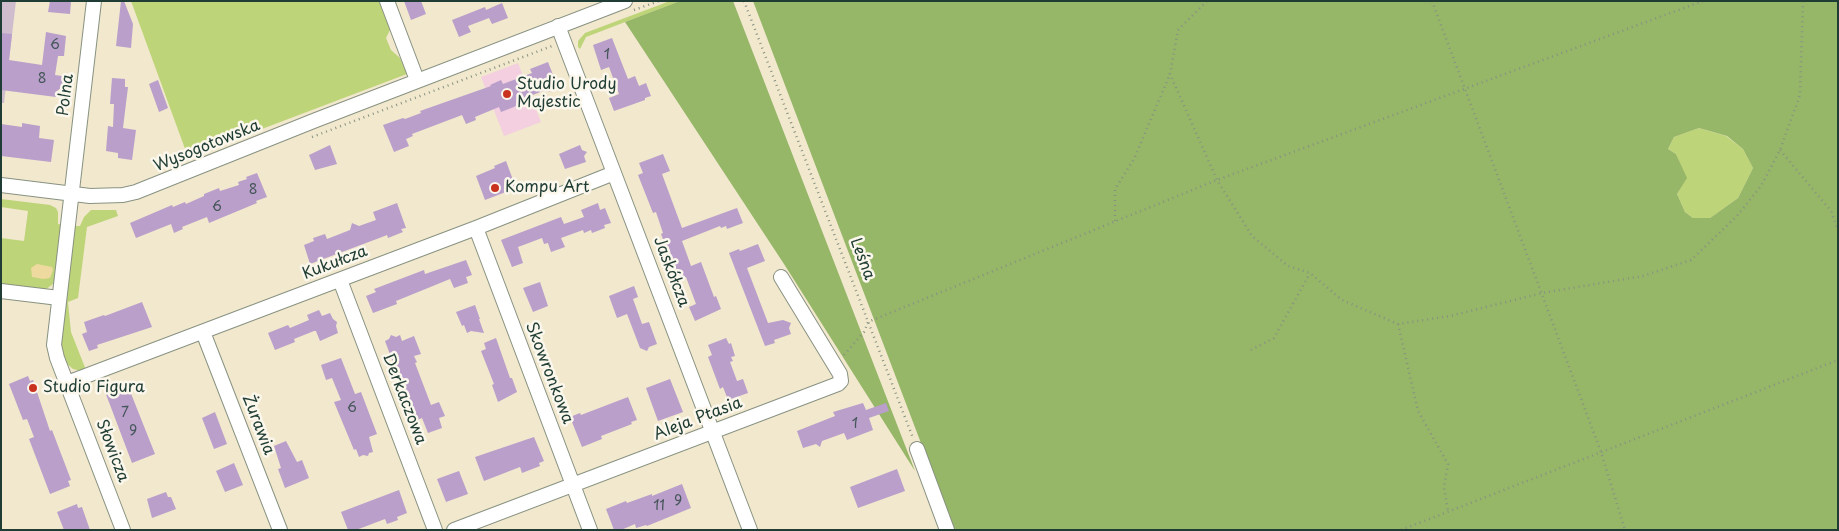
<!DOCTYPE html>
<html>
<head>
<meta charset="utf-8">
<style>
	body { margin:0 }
	#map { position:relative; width:1839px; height:531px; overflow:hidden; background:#f1e8ce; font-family:"Playpen Sans",sans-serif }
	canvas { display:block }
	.frame { position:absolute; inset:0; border:2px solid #1f3d34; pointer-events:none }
</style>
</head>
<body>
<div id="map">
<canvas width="1839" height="531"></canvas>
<div class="frame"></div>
</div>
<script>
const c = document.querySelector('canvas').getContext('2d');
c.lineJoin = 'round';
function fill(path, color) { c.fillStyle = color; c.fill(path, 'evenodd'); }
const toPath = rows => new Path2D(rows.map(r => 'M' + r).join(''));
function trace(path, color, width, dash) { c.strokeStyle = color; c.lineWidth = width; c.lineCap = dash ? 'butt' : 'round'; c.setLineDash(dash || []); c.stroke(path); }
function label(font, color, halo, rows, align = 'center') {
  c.font = font + ' "Playpen Sans",sans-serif'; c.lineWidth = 5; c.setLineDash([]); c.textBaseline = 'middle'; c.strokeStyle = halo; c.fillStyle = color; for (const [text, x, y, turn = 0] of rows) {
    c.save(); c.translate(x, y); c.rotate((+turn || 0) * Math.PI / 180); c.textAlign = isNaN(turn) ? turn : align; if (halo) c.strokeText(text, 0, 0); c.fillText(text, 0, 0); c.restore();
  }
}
fill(toPath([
	[518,63,541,122,504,136,481,77]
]), '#f3cfdf');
fill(toPath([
	[1,1,16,1,4,103,1,103]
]), '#cfbdce');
fill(toPath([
	[131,1,379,1,390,30,386,38,391,50,400,58,407,74,188,157],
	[670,1,680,1,586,37,580,49,578,47,578,41,585,33],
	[1699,128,1726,136,1743,149,1753,168,1738,198,1710,218,1693,218,1685,212,1677,194,1686,178,1676,154,1668,149,1674,137],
	[1,199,50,205,56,208,58,212,58,224,63,225,56,280,53,284,45,290,1,287,1,238,24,241,28,211,1,207],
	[91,210,116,210,118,216,87,227,78,298,68,302,71,332,86,370,81,371,73,369,66,363,63,358,60,342,74,226,80,226,84,217]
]), '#bed478');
fill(toPath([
	[680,1,733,1,915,471,784,264,625,22],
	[753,1,1838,1,1838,530,954,530],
	[1699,128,1727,136,1743,149,1753,168,1738,198,1710,218,1693,218,1685,212,1677,194,1687,178,1676,154,1668,149,1674,137]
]), '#96b668');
fill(toPath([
	[37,264,52,267,53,270,50,278,43,279,32,277,31,268]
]), '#eeda9e');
fill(toPath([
	[50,1,71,1,70,14,48,12],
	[121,1,124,1,133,24,131,48,116,46],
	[404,1,421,1,426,14,411,20],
	[502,3,508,18,492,24,489,18,468,26,471,32,459,37,452,20,485,7,486,10],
	[46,32,66,36,64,56,58,56,55,75,62,76,67,83,57,91,56,97,1,90,1,33,12,34,9,60,42,65],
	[612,38,628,79,635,76,639,86,646,83,651,96,645,98,645,100,614,111,609,98,619,94,609,67,601,70,593,45],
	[548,62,555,80,550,92,545,90,523,99,524,103,501,112,499,107,475,117,476,120,466,124,462,115,412,134,413,136,406,139,409,146,394,152,383,125,403,118,405,119,421,113,420,111,491,86,490,85,501,80,503,84,532,73,530,69],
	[112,78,125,79,125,87,128,87,123,128,136,130,132,160,118,158,118,153,106,151,108,126,113,127,114,104,110,104],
	[158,80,168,108,159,112,149,84],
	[22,123,40,126,39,138,54,140,51,162,1,156,1,124,22,127],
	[330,145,337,164,315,170,309,155],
	[580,145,582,150,587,152,584,156,586,162,565,169,559,154],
	[663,154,670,171,662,174,682,228,737,208,743,223,727,229,726,226,721,228,720,226,682,241,691,266,701,262,714,297,716,296,721,309,695,321,689,307,696,304,686,277,680,279,668,246,666,247,661,234,663,233,656,212,653,213,638,175,643,173,639,163],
	[506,161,516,188,485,200,476,176,495,168,494,166],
	[257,173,267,197,256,201,257,203,209,223,207,217,182,227,183,229,174,233,171,224,136,238,130,223,172,205,173,207,185,202,186,204,204,196,204,194,219,188,220,191,239,185,238,182,247,179,246,177],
	[397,203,406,228,401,229,403,232,388,238,387,235,382,237,310,264,304,245,314,241,313,238,325,234,327,239,350,230,352,223,359,226,376,220,373,212],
	[598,203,600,210,605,208,611,223,604,225,605,228,592,233,591,230,584,233,583,230,561,238,565,247,551,252,548,243,544,244,542,238,518,247,523,263,512,267,501,240,561,217,564,224,584,217,581,210],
	[758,244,765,261,747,268,768,323,783,320,791,323,789,328,791,334,774,340,775,343,765,346,729,253,739,249,740,251],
	[466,260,472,275,466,277,468,283,454,288,450,279,396,301,397,304,373,313,366,296,376,292,374,289,424,270,425,274],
	[540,282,548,306,533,312,523,288],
	[634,286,638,297,633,299,642,324,649,322,657,344,649,347,647,351,640,348,627,314,617,318,609,296],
	[142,302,152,327,97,345,98,348,89,351,82,334,87,332,84,322,104,315,105,316],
	[475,305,480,319,479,319,484,333,471,331,467,333,464,325,462,326,456,312],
	[319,310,322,316,330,313,333,319,337,322,336,326,338,333,320,341,316,331,314,331,294,339,295,342,275,350,268,333,288,325,290,328,309,320,307,315],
	[391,335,396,337,400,335,402,341,414,336,421,354,414,356,417,362,415,363,431,405,439,402,445,416,439,418,442,428,428,433,422,418,415,421,385,341,389,339],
	[496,338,510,378,512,378,517,392,498,402,492,385,494,384,481,351,486,349,484,343],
	[726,338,729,344,731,343,735,356,731,357,733,361,730,362,737,381,743,379,748,393,728,400,723,387,720,389,708,357,712,355,708,345],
	[341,358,355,394,361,392,377,434,369,437,373,452,369,453,368,456,363,455,359,457,356,449,354,450,334,402,341,400,332,378,326,380,321,365],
	[28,376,30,381,33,380,50,431,52,430,71,480,68,481,70,486,50,494,29,439,34,437,27,419,23,420,9,384],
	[670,379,683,412,658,421,646,388],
	[126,381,155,454,132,463,104,389],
	[628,397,637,420,631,422,632,424,601,436,602,439,582,447,570,417,580,413,581,415],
	[863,403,866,410,886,403,889,411,869,418,873,430,847,440,844,433,822,441,820,447,816,444,803,448,797,431,835,416,833,412],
	[215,412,227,444,214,449,202,418],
	[534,437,544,461,539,463,540,466,522,473,520,467,484,481,475,457],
	[286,441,297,462,302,460,309,478,285,488,278,469,281,468,274,446],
	[234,463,243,485,225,492,216,471],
	[897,469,905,491,858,508,850,487],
	[459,471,468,494,446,502,437,479],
	[682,484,691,508,647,526,646,525,636,528,635,524,621,530,614,530,606,509,626,501,627,503,652,494,652,496],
	[399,490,407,513,397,517,398,520,387,524,385,519,356,530,348,530,341,512],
	[166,492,168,497,171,497,176,509,152,518,147,499],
	[77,504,78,508,82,507,90,530,64,530,57,512]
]), '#b99fca');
const minor = toPath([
	[94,1,54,345,57,358,123,530],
	[387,1,417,80],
	[558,26,750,530],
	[1,185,90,196,123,195,136,192,316,120,625,1],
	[476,228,590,530],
	[340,280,435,530],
	[1,291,59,298],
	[203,332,280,530],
	[67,383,476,228,614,173],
	[917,449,947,530],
	[454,530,838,384,841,381,840,374,781,277]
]);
trace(minor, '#889281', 16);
trace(toPath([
	[744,1,913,438],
	[1207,1,1178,30,1170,74,1217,180,1252,236,1288,266,1310,273,1342,300,1398,324,1450,316,1542,293,1643,276,1691,260,1737,216,1761,186,1780,150,1800,95,1803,1],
	[1432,1,1601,452,1625,530],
	[634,10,659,1],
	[312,137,552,46],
	[1780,150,1831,211,1838,230],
	[1115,221,1115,189,1134,159,1170,74],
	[1398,324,1418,411,1448,464,1444,487,1448,511],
	[1251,350,1274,338,1310,273],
	[844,355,864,332,868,322,875,319,1217,180,1703,1],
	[1401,530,1838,360]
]), '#889281', 2.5, [1, 4]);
trace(minor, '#fff', 14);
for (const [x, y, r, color] of [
	[507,94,5,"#c8321e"],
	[495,188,5,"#c8321e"],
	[33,388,5,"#c8321e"]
]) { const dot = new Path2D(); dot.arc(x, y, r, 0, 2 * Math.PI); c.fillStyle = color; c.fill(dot); trace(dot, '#fbf7ec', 2); }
label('14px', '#46565a', null, [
	["6",55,45],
	["1",607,55],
	["8",42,79],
	["8",253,190],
	["6",217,207],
	["6",352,408],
	["7",125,413],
	["1",855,424],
	["9",133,431],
	["9",678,501],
	["11",659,506]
]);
label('16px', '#1f3d34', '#fbf7ec', [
	["Studio Urody",517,85],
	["Majestic",517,103],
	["Kompu Art",505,188],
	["Studio Figura",43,388]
], 'left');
label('16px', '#1f3d34', '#fbf7ec', [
	["Polna",66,95,-83],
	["Wysogotowska",207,146,-22],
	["Leśna",862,259,69],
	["Kukułcza",335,263,-21],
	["Jaskółcza",671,272,69],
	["Skowronkowa",549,373,69],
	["Derkaczowa",404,399,69],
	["Aleja Ptasia",698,419,-21],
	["Żurawia",258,425,69],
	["Słowicza",112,451,69]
]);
</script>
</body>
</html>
